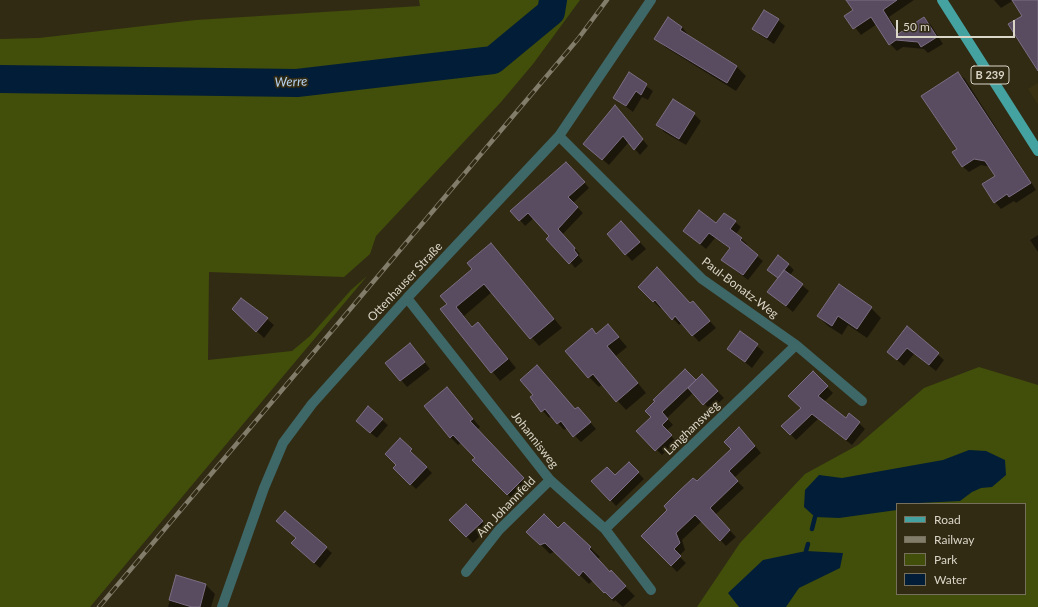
<!DOCTYPE html>
<html>
<head>
<meta charset="utf-8">
<style>
	body { margin:0 }
	#map { position:relative; width:1038px; height:607px; overflow:hidden; background:#322b14; font-family:Lato,sans-serif }
	canvas { display:block }
	.legend { position:absolute; left:896px; top:503px; width:130px; height:92px; box-sizing:border-box; background:#322b14; border:1px solid #756f5c; margin:0; padding:5px 7px; list-style:none; font-size:12px; color:#dad6c8 }
	.legend li { display:flex; align-items:center; gap:8px; height:20px }
	.legend b { width:20px; border:1px solid #756f5c }
	.scale { position:absolute; left:896px; top:20px; width:119px; height:18px; box-sizing:border-box; border:2px solid #dad6c8; border-top:0; padding-left:5px; font-size:12px; line-height:14px; white-space:nowrap; color:#dad6c8; -webkit-text-stroke:3px #322b14; paint-order:stroke }
</style>
</head>
<body>
<div id="map">
<canvas width="1038" height="607"></canvas>
<ul class="legend">
<li><b style="height:5px;background:#44a2a1"></b>Road</li>
<li><b style="height:5px;background:#827c6a"></b>Railway</li>
<li><b style="height:11px;background:#414f0a"></b>Park</li>
<li><b style="height:11px;background:#021d38"></b>Water</li>
</ul>
<div class="scale">50 m</div>
</div>
<script>
const c = document.querySelector('canvas').getContext('2d');
c.lineJoin = 'round';
function fill(path, color) { c.fillStyle = color; c.fill(path, 'evenodd'); }
const toPath = rows => new Path2D(rows.map(r => 'M' + r).join(''));
function trace(path, color, width, dash) { c.strokeStyle = color; c.lineWidth = width; c.lineCap = dash ? 'butt' : 'round'; c.setLineDash(dash || []); c.stroke(path); }
function label(font, color, halo, rows, align = 'center') {
  c.font = font + ' Lato,sans-serif'; c.lineWidth = 3.5; c.setLineDash([]); c.textBaseline = 'middle'; c.strokeStyle = halo; c.fillStyle = color; for (const [text, x, y, turn = 0] of rows) {
    c.save(); c.translate(x, y); c.rotate((+turn || 0) * Math.PI / 180); c.textAlign = isNaN(turn) ? turn : align; if (halo) c.strokeText(text, 0, 0); c.fillText(text, 0, 0); c.restore();
  }
}
fill(toPath([
	[1038,83,1038,105,1028,89]
]), '#3a3112');
fill(toPath([
	[419,0,580,0,533,64,501,102,376,236,370,254,344,277,209,272,208,360,292,351,310,336,351,290,367,276,90,607,0,607,0,39,39,38,196,20,420,6],
	[979,367,1038,385,1038,607,697,607,740,543,805,474,858,445,924,388],
	[897,504,1025,504,1025,594,897,594]
]), '#414f0a');
fill(toPath([
	[969,450,986,451,1005,460,1006,475,992,487,981,488,972,492,960,501,897,504,897,510,839,518,815,517,804,507,805,490,819,475,842,478,943,460],
	[806,551,843,553,840,568,799,588,786,607,739,607,728,593,763,560]
]), '#021d38');
fill(toPath([
	[847,0,914,0,889,17,900,34,924,18,931,25,943,44,928,53,924,49,903,47,897,51,890,44,877,24,861,35,846,16,854,10],
	[994,0,1038,0,1038,71,1023,16,1014,0,1001,8],
	[668,19,682,27,690,37,737,67,746,76,736,91,665,47,656,38],
	[778,20,785,26,774,44,760,35,754,29],
	[958,73,965,79,1036,190,1016,203,1014,201,1001,209,995,202,997,176,990,167,981,165,969,172,962,166,959,150],
	[629,74,653,91,648,100,642,97,633,112,614,98],
	[673,101,694,114,701,121,686,145,664,132,658,125],
	[621,113,648,146,640,155,629,142,609,165,590,149],
	[572,168,589,188,573,203,583,213,562,235,580,254,578,255,583,261,575,268,550,236,534,218,525,226,520,220],
	[735,222,741,227,736,234,747,244,745,246,763,261,748,280,722,260,731,249,715,238,706,249,684,231],
	[628,229,646,249,632,261,608,235],
	[1038,235,1038,252,1030,240],
	[499,253,562,328,539,346,492,292,464,316,473,327,478,323,486,331,516,368,500,381,442,309],
	[788,264,794,270,790,275,809,291,793,312,769,292,779,279,768,269],
	[839,286,871,308,881,318,867,338,848,325,842,335,828,326,818,316],
	[639,287,699,309,716,328,699,342,682,323,679,325,662,307,660,308],
	[253,307,274,325,264,338,240,315],
	[608,325,627,347,616,356,646,393,626,410,602,384,599,387,589,377,567,351,597,335],
	[907,327,944,360,936,371,914,354,904,366,888,352],
	[741,333,764,352,752,368,729,349],
	[416,351,430,369,407,387,387,363],
	[685,371,696,381,702,375,724,398,711,410,693,393,667,418,673,425,666,431,676,441,662,455,638,431,652,417],
	[813,373,833,393,824,402,846,419,859,423,865,429,852,445,818,419,796,440,783,426,802,408],
	[447,388,480,427,477,430,531,487,515,502,473,460,476,458,462,442,458,445,450,437],
	[531,397,575,410,584,415,596,429,581,442,567,428,564,430,551,416,549,418],
	[382,420,388,425,377,438,363,427],
	[746,435,761,453,734,478,744,488,715,515,736,537,726,546,702,521,682,540,685,550,679,556,686,563,677,572,642,536],
	[400,440,432,473,416,489,394,468,398,465],
	[629,463,644,479,616,506,593,481,615,476],
	[466,505,488,528,473,543,450,520],
	[285,513,332,553,320,568,298,549,297,538],
	[564,523,600,557,597,559,635,596,623,607,615,600,614,602,593,580,589,584,555,551,550,554,528,532,558,530],
	[176,577,206,585,215,594,211,607,168,607]
]), '#0007');
trace(toPath([
	[812,529,815,517],
	[806,551,808,544]
]), '#021d38', 4.5);
trace(toPath([
	[0,79,297,83,493,60,551,12,553,0]
]), '#021d38', 28);
const building = toPath([
	[846,0,897,0,883,10,898,34,924,17,937,37,921,47,918,42,896,40,889,45,871,17,853,29,844,16,853,10,846,0],
	[1012,0,1038,0,1038,71,1008,24,1022,16,1012,0],
	[764,10,779,19,767,38,752,29,764,10],
	[668,17,682,27,680,30,737,66,727,83,654,39,668,17],
	[629,72,647,84,641,95,636,91,626,106,613,98,629,72],
	[958,72,1031,183,1009,197,1007,194,994,203,982,184,995,176,985,161,974,159,962,167,952,152,957,149,921,96,958,72],
	[673,99,695,113,679,139,656,125,673,99],
	[615,105,643,139,634,150,623,136,602,160,583,144,615,105],
	[566,162,585,182,568,197,578,207,558,229,575,248,574,250,578,255,569,264,546,239,549,236,528,213,519,221,510,211,566,162],
	[699,210,716,223,724,213,736,221,730,229,742,238,740,240,758,255,743,275,721,260,730,248,709,233,700,244,683,231,699,210],
	[621,221,640,242,625,255,607,234,621,221],
	[491,243,554,319,530,339,484,284,456,307,472,327,478,322,508,359,491,373,440,309,447,304,440,296,472,269,467,263,491,243],
	[778,255,789,264,778,278,767,270,778,255],
	[657,267,690,303,693,301,710,321,692,336,675,316,672,320,655,300,653,302,638,287,657,267],
	[784,270,803,284,786,306,767,292,784,270],
	[839,284,872,307,857,329,838,316,832,326,817,316,839,284],
	[241,298,268,318,256,332,232,309,241,298],
	[608,324,619,337,607,346,638,383,616,402,593,374,588,378,565,351,592,328,596,334,608,324],
	[907,326,939,353,929,365,907,348,897,360,887,352,907,326],
	[740,331,758,344,745,362,727,349,740,331],
	[410,343,425,362,400,381,385,363,410,343],
	[537,365,575,409,578,407,591,422,573,437,561,421,557,424,545,409,541,412,530,397,533,395,520,380,537,365],
	[685,369,696,380,662,412,668,419,662,425,672,435,655,451,636,431,651,417,645,411,655,401,653,400,685,369],
	[813,371,828,386,818,396,846,418,849,413,860,422,846,440,812,414,790,435,781,426,801,408,788,396,813,371],
	[702,374,718,391,703,405,688,388,702,374],
	[447,387,473,419,470,421,524,478,507,495,472,460,475,458,453,435,450,438,424,406,447,387],
	[368,406,383,419,370,433,356,421,368,406],
	[739,427,755,446,729,471,738,481,710,508,730,530,720,541,695,515,676,533,680,543,674,549,681,556,671,566,641,536,667,510,664,506,678,492,693,478,697,481,731,449,724,442,739,427],
	[400,438,412,449,410,451,427,467,410,485,393,468,396,465,385,454,400,438],
	[629,462,639,472,610,501,591,481,607,467,615,475,629,462],
	[466,504,483,521,466,537,449,520,466,504],
	[285,511,327,547,314,563,291,543,296,538,276,521,285,511],
	[544,514,558,528,564,522,591,547,589,549,610,572,611,570,626,586,612,599,605,592,604,593,583,571,579,576,545,543,540,545,526,532,544,514],
	[176,575,206,584,200,607,192,607,169,600,176,575]
]);
fill(building, '#594c61');
trace(building, '#7c6e84', 1);
trace(toPath([
	[559,136,702,279,796,345,862,401],
	[407,298,550,480,605,529,651,590],
	[605,529,796,345],
	[466,572,499,530,550,480],
	[222,607,264,488,283,443,312,404,407,298,559,136,651,0]
]), '#3e6767', 10);
trace(toPath([
	[942,0,1038,151]
]), '#44a2a1', 10);
const rail = toPath([
	[99,607,578,39,607,0]
]);
trace(rail, '#827c6a', 4.5);
trace(rail, '#322b14', 3, [9]);
for (const [x, y, w] of [
	[990,75,38]
]) { const box = new Path2D(); box.roundRect(x - w / 2, y - 9, w, 18, 3); c.fillStyle = '#322b14'; c.fill(box); trace(box, '#dad6c8', 1); }
label('bold 11px', '#dad6c8', null, [
	["B 239",990,75]
]);
label('12px', '#dad6c8', '#322b14', [
	["Ottenhauser Straße",405,282,-47],
	["Paul-Bonatz-Weg",740,288,37],
	["Langhansweg",692,428,-44],
	["Johannisweg",535,440,52],
	["Am Johannfeld",506,507,-46]
]);
label('italic 13px', '#b4d0ef', '#322b14', [
	["Werre",291,82,-2]
]);
</script>
</body>
</html>
